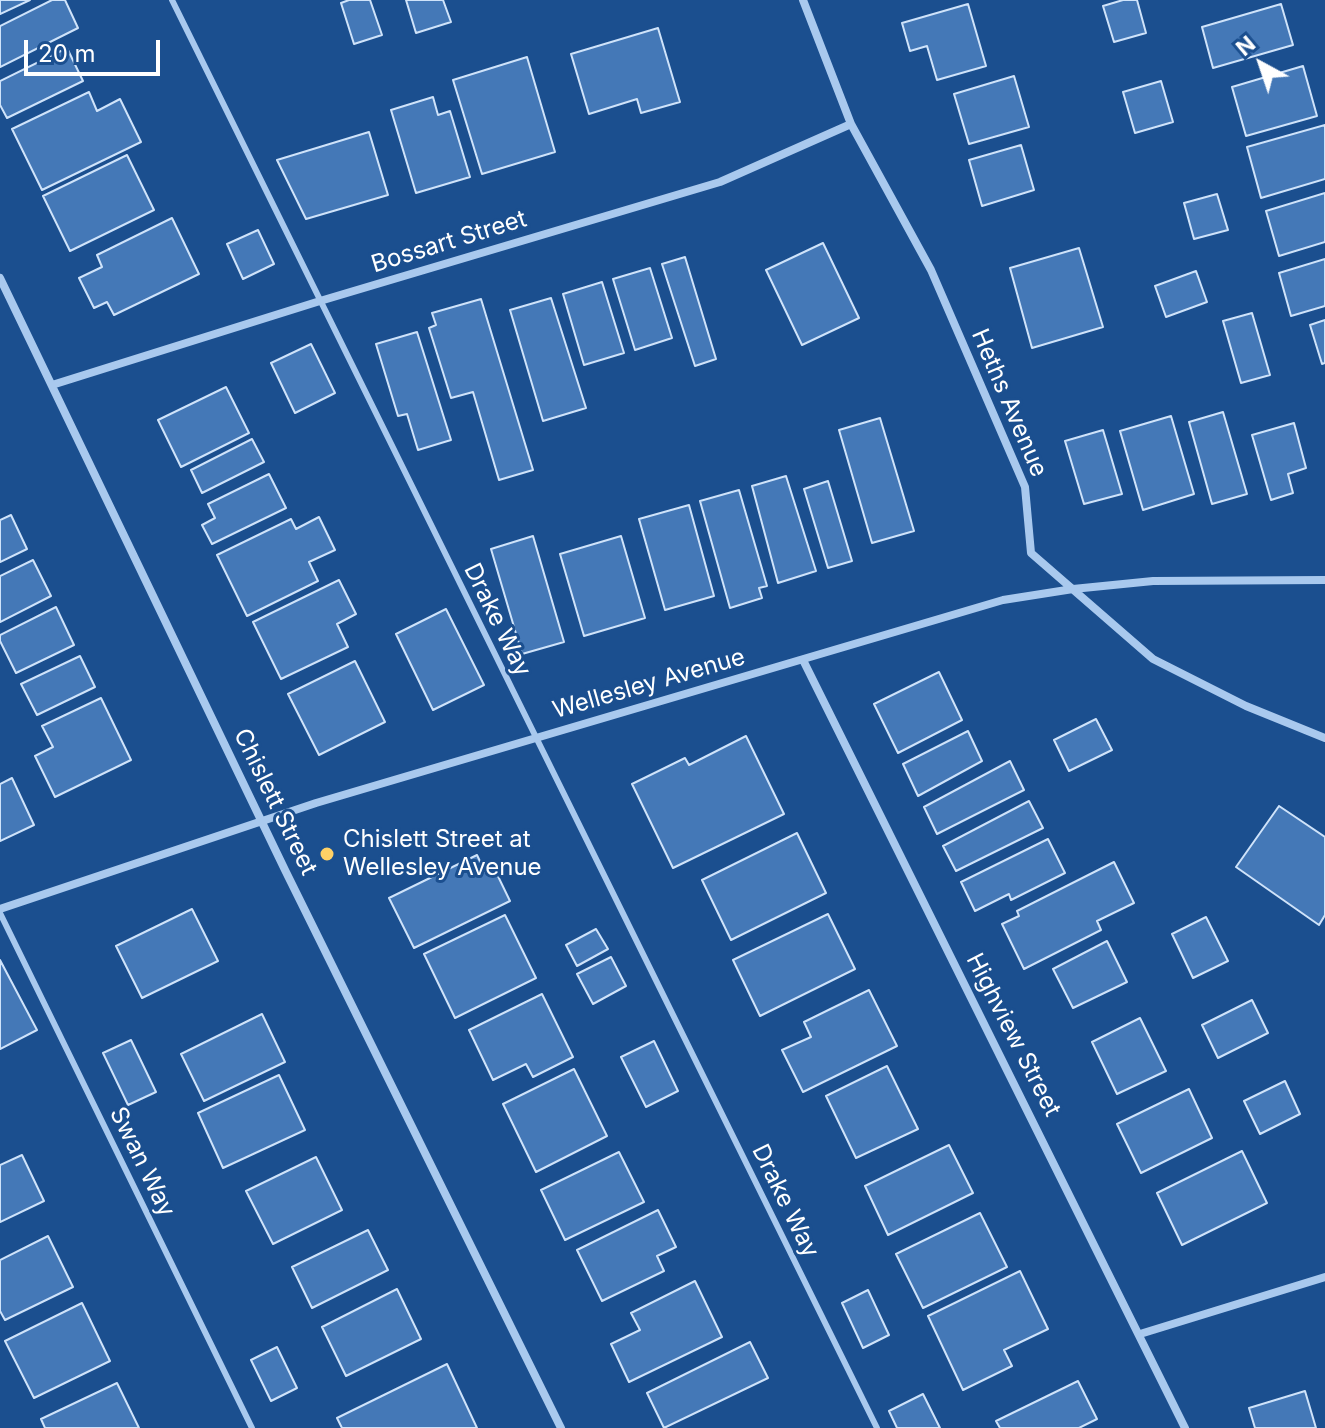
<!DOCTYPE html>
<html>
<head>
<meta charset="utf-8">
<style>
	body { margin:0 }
	#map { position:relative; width:1325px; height:1428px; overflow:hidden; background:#1b4f8f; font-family:Inter,sans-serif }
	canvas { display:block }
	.north { position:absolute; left:1221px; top:24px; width:80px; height:80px; -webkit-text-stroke:6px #1b4f8f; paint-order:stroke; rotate:320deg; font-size:22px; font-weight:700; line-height:32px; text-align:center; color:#fff }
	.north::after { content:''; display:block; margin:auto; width:28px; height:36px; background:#fff; clip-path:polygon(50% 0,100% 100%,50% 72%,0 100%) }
	.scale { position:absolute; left:24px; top:40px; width:136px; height:36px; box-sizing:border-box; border:4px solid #fff; border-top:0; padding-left:10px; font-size:24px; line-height:28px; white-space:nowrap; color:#fff; -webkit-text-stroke:6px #1b4f8f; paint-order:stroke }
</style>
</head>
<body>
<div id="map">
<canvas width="1325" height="1428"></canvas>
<div class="north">N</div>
<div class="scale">20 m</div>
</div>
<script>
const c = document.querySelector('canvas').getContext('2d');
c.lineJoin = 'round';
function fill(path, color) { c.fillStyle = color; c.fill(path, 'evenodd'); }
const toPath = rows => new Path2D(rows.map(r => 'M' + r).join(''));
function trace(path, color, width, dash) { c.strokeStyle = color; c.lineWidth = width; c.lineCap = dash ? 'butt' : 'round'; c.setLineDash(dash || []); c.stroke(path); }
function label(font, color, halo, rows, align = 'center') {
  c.font = font + ' Inter,sans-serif'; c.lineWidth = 6; c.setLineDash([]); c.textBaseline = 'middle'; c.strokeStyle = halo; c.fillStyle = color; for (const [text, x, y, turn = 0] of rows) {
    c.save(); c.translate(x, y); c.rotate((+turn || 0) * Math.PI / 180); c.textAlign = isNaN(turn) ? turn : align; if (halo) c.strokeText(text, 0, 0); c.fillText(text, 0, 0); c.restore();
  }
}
const building = toPath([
	[0,0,30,0,0,14,0,0],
	[52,0,65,0,78,28,0,67,0,26,52,0],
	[349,0,370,0,382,35,354,44,341,3,349,0],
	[406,0,443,0,451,22,416,33,406,0],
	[1123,0,1137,0,1146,33,1114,42,1103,6,1123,0],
	[968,4,986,66,937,80,927,46,910,51,902,23,968,4],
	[1281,4,1293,45,1213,68,1202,27,1281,4],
	[658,28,680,102,641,113,637,99,589,114,571,54,658,28],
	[67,48,83,81,7,118,0,105,0,81,67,48],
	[527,57,555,152,482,174,453,80,527,57],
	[1303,66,1317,116,1246,136,1232,87,1303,66],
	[1014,76,1029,127,969,144,954,94,1014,76],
	[1161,81,1173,122,1135,133,1123,92,1161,81],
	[89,92,97,111,120,99,141,142,42,190,12,129,89,92],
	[433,97,438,115,450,111,470,177,416,193,391,110,433,97],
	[1325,125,1325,179,1261,198,1247,147,1325,125],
	[369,132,388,195,306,219,277,160,369,132],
	[1021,145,1034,190,982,206,969,160,1021,145],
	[127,155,154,210,70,251,43,196,127,155],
	[1325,193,1325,242,1279,256,1266,211,1325,193],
	[1217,194,1228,230,1194,239,1184,203,1217,194],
	[172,218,199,274,114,315,107,302,94,308,79,278,102,267,97,255,172,218],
	[258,230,274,264,243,279,227,244,258,230],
	[823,243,859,318,802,345,766,270,823,243],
	[1079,248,1103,327,1032,348,1010,268,1079,248],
	[685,257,716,359,695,366,662,264,685,257],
	[1325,259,1325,306,1291,316,1279,273,1325,259],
	[650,268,672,338,635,350,613,279,650,268],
	[1196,271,1207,302,1166,317,1155,286,1196,271],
	[602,282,624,353,584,365,563,294,602,282],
	[551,298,586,408,543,421,510,310,551,298],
	[481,299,533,470,499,480,473,392,451,398,429,328,436,325,432,313,481,299],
	[1252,313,1270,375,1241,383,1223,321,1252,313],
	[1325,320,1325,363,1322,364,1310,325,1325,320],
	[417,332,451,440,418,450,407,414,398,416,376,344,417,332],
	[311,344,335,393,295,413,271,363,311,344],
	[226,387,249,433,181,467,158,420,226,387],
	[1223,412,1247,494,1212,504,1189,422,1223,412],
	[1171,416,1194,494,1143,510,1120,431,1171,416],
	[880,418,914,531,872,543,839,430,880,418],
	[1294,423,1306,468,1288,474,1293,493,1271,500,1252,435,1294,423],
	[1103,430,1122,494,1084,504,1065,441,1103,430],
	[252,439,264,462,202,493,191,470,252,439],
	[269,474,286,508,212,544,202,525,215,518,208,504,269,474],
	[786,476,816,571,778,583,752,486,786,476],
	[828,481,852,561,828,568,804,489,828,481],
	[739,490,767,586,759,588,762,598,730,608,700,501,739,490],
	[689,505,714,596,665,610,639,519,689,505],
	[11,515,27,549,0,562,0,520,11,515],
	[319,517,335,550,309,562,318,581,247,616,217,555,291,519,296,529,319,517],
	[533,536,564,642,522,654,491,549,533,536],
	[621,536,645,618,584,636,560,554,621,536],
	[33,560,51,596,0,622,0,576,33,560],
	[339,580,356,614,337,624,348,647,281,679,253,622,339,580],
	[56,607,74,645,16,673,0,641,0,635,56,607],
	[446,609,484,685,433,710,396,634,446,609],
	[80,656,95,687,37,715,21,684,80,656],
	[355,661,385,722,319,755,288,694,355,661],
	[939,672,962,720,898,753,874,704,939,672],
	[101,698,131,760,55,797,35,756,53,747,42,726,101,698],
	[1096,719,1112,750,1069,771,1054,740,1096,719],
	[968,731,982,761,918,796,903,764,968,731],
	[746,736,784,814,673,868,632,784,685,758,689,765,746,736],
	[1010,761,1024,790,937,834,924,807,1010,761],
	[12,778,34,825,0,841,0,784,12,778],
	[1029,801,1043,828,956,871,943,846,1029,801],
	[1279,806,1325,837,1325,915,1319,925,1236,867,1279,806],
	[797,833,826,893,731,940,702,880,797,833],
	[1048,839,1065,873,1011,900,1009,894,975,911,961,882,1048,839],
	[477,855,485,872,494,868,510,901,414,948,389,898,477,855],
	[1114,862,1134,903,1097,921,1101,930,1024,969,1002,924,1019,916,1017,911,1114,862],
	[192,909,218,961,142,998,116,946,192,909],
	[828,914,855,969,760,1016,733,960,828,914],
	[505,915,536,978,455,1018,424,954,505,915],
	[1206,917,1228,961,1193,978,1172,934,1206,917],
	[596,929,608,949,577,966,566,945,596,929],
	[1107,941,1127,982,1073,1008,1053,969,1107,941],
	[611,957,626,986,593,1004,577,974,611,957],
	[0,960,37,1030,0,1049,0,960],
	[869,990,897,1046,803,1092,782,1050,811,1037,804,1022,869,990],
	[542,994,573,1057,533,1077,526,1064,493,1080,469,1030,542,994],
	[1252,1000,1268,1033,1218,1058,1202,1025,1252,1000],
	[262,1014,285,1062,204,1101,181,1054,262,1014],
	[1140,1018,1166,1071,1117,1094,1092,1042,1140,1018],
	[131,1040,156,1092,128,1105,103,1053,131,1040],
	[654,1041,678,1091,646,1107,621,1057,654,1041],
	[887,1066,918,1129,856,1158,826,1096,887,1066],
	[574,1069,607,1136,536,1172,503,1104,574,1069],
	[279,1075,305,1130,223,1168,198,1113,279,1075],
	[1285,1081,1300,1114,1260,1134,1244,1101,1285,1081],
	[1189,1089,1212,1138,1141,1173,1117,1124,1189,1089],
	[949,1145,973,1193,888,1235,865,1186,949,1145],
	[1242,1151,1267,1203,1182,1245,1157,1193,1242,1151],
	[619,1152,644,1202,565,1240,541,1190,619,1152],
	[22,1155,44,1201,0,1222,0,1165,22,1155],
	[316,1157,342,1210,273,1244,246,1191,316,1157],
	[658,1210,676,1247,657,1256,664,1271,602,1301,577,1250,658,1210],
	[980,1213,1007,1267,923,1308,896,1254,980,1213],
	[368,1230,388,1270,312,1308,292,1267,368,1230],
	[48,1236,73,1287,5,1320,0,1311,0,1260,48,1236],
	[1020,1271,1048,1329,1004,1350,1012,1366,963,1390,928,1316,1020,1271],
	[695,1281,722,1337,629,1382,611,1344,640,1330,631,1313,695,1281],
	[397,1289,421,1339,346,1376,322,1327,397,1289],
	[868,1290,889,1335,863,1348,842,1303,868,1290],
	[82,1303,110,1361,34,1398,5,1341,82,1303],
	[750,1342,768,1378,664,1428,647,1393,750,1342],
	[277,1347,297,1388,271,1401,251,1360,277,1347],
	[447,1364,477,1428,342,1428,337,1418,447,1364],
	[1078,1381,1097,1419,1079,1428,1000,1428,996,1421,1078,1381],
	[117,1383,139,1428,45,1428,41,1419,117,1383],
	[1305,1391,1316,1428,1255,1428,1249,1408,1305,1391],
	[923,1394,940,1428,897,1428,889,1411,923,1394]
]);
fill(building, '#4478b7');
trace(building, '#cfe3fa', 2);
trace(toPath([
	[172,0,877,1428],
	[0,913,252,1428]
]), '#a9c9ee', 6);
trace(toPath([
	[803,0,851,124,931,270,1025,487,1031,553,1153,659,1246,706,1325,738],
	[0,278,285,870,561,1428],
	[52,385,320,301,720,182,851,124],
	[803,660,1185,1428],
	[0,909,316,803,1003,600,1073,589,1153,581,1325,580],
	[1140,1334,1325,1277]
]), '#a9c9ee', 8);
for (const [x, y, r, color] of [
	[327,854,8,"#ffd166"]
]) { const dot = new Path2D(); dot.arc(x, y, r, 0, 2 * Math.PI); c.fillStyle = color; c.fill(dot); trace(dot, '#1b4f8f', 3); }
label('24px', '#fff', '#1b4f8f', [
	["Bossart Street",449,242,-17],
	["Heths Avenue",1009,403,67],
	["Drake Way",497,620,64],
	["Wellesley Avenue",649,684,-16],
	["Chislett Street",275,802,64],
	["Highview Street",1013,1035,63],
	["Swan Way",142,1162,64],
	["Drake Way",785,1201,64]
]);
label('24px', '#fff', '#1b4f8f', [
	["Chislett Street at",343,840],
	["Wellesley Avenue",343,868]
], 'left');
</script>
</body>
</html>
